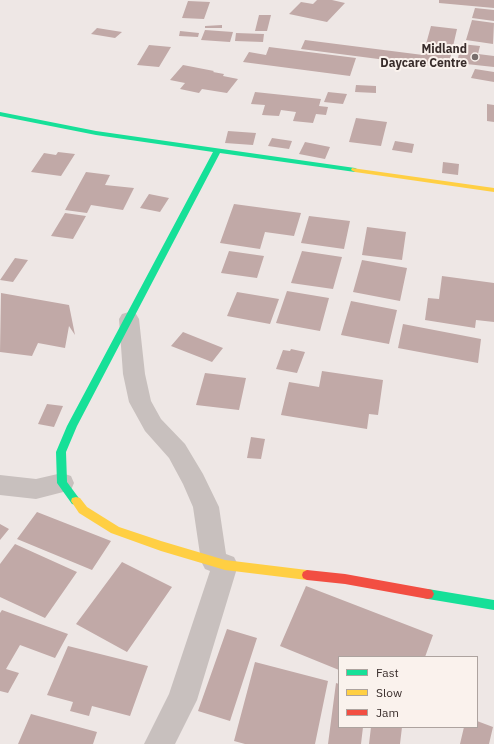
<!DOCTYPE html>
<html>
<head>
<meta charset="utf-8">
<style>
	body { margin:0 }
	#map { position:relative; width:494px; height:744px; overflow:hidden; background:#eee7e5; font-family:"IBM Plex Sans",sans-serif }
	canvas { display:block }
	.legend { position:absolute; left:338px; top:656px; width:140px; height:72px; box-sizing:border-box; background:#faf2ed; border:1px solid #ada39f; margin:0; padding:5px 7px; list-style:none; font-size:12px; color:#392d2b }
	.legend li { display:flex; align-items:center; gap:8px; height:20px }
	.legend b { width:20px; border:1px solid #ada39f }
</style>
</head>
<body>
<div id="map">
<canvas width="494" height="744"></canvas>
<ul class="legend">
<li><b style="height:5px;background:#16e098"></b>Fast</li>
<li><b style="height:5px;background:#ffcf43"></b>Slow</li>
<li><b style="height:5px;background:#f24e42"></b>Jam</li>
</ul>
</div>
<script>
const c = document.querySelector('canvas').getContext('2d');
c.lineJoin = 'round';
function fill(path, color) { c.fillStyle = color; c.fill(path, 'evenodd'); }
const toPath = rows => new Path2D(rows.map(r => 'M' + r).join(''));
function trace(path, color, width, dash) { c.strokeStyle = color; c.lineWidth = width; c.lineCap = dash ? 'butt' : 'round'; c.setLineDash(dash || []); c.stroke(path); }
function label(font, color, halo, rows, align = 'center') {
  c.font = font + ' "IBM Plex Sans",sans-serif'; c.lineWidth = 4; c.setLineDash([]); c.textBaseline = 'middle'; c.strokeStyle = halo; c.fillStyle = color; for (const [text, x, y, turn = 0] of rows) {
    c.save(); c.translate(x, y); c.rotate((+turn || 0) * Math.PI / 180); c.textAlign = isNaN(turn) ? turn : align; if (halo) c.strokeText(text, 0, 0); c.fillText(text, 0, 0); c.restore();
  }
}
fill(toPath([
	[317,0,332,0,345,3,327,22,289,14,301,2,313,4],
	[439,0,494,0,494,8,439,3],
	[188,1,210,2,204,19,182,18],
	[475,8,494,10,494,21,472,18],
	[259,15,271,15,267,31,255,31],
	[472,20,494,23,493,44,466,40],
	[222,25,222,28,205,28,205,26],
	[431,26,457,29,448,68,301,49,305,40,423,55],
	[97,28,122,32,115,38,91,34],
	[205,30,233,32,230,42,201,40],
	[180,31,199,33,198,37,179,36],
	[236,33,264,34,263,42,235,41],
	[461,44,480,46,478,54,494,56,494,67,457,63],
	[149,45,171,47,159,67,137,65],
	[269,47,356,58,350,76,243,62,249,52,266,55],
	[183,65,214,71,213,72,224,74,223,76,238,79,227,93,202,89,199,93,180,89,185,83,170,80],
	[475,69,494,72,494,82,471,78],
	[356,85,376,86,376,93,355,92],
	[255,92,321,99,319,106,328,107,326,115,316,114,313,123,293,121,296,112,281,110,279,116,262,115,265,105,251,104],
	[328,92,347,94,343,104,324,102],
	[487,104,494,105,494,122,487,121],
	[356,118,387,122,381,146,349,142],
	[228,131,256,133,253,145,225,143],
	[272,138,292,141,289,149,268,146],
	[395,141,414,144,412,153,392,150],
	[305,142,330,147,325,159,299,154],
	[58,152,75,154,61,176,31,172,44,153,56,155],
	[443,162,459,164,458,175,442,173],
	[86,172,110,175,105,185,134,188,123,210,91,205,87,213,65,210],
	[149,194,169,198,160,212,140,208],
	[234,204,301,213,294,236,265,232,260,249,220,243],
	[65,213,86,216,73,239,51,236],
	[309,216,350,221,344,249,301,243],
	[367,227,406,232,402,260,362,255],
	[229,251,264,256,257,278,221,273],
	[302,251,342,257,333,289,291,283],
	[15,258,28,260,13,282,0,280],
	[362,260,407,268,400,301,353,292],
	[442,276,494,283,494,322,476,320,475,328,425,320,428,298,439,299],
	[287,291,329,298,320,331,276,323],
	[237,292,279,299,270,324,227,316],
	[1,293,69,305,75,335,69,326,65,348,38,343,32,356,0,352],
	[351,301,397,310,389,344,341,335],
	[403,324,481,339,478,363,398,348],
	[183,332,223,348,212,362,171,346],
	[291,349,305,352,297,373,276,369,283,350,290,351],
	[322,371,383,380,378,415,369,414,367,429,281,415,289,382,319,387],
	[205,373,246,378,239,410,196,405],
	[47,404,63,406,54,427,38,424],
	[251,437,265,439,261,459,247,458],
	[37,512,111,541,92,570,17,539],
	[0,524,9,529,0,540],
	[15,544,77,572,45,618,0,597,0,564],
	[122,562,172,587,127,652,76,624],
	[306,586,433,635,425,657,339,657,339,670,280,646],
	[2,610,68,634,55,658,20,645,6,669,19,673,8,693,0,691,0,613],
	[227,629,257,638,230,721,198,711],
	[68,646,148,666,130,716,92,706,89,716,70,711,73,702,47,695],
	[255,662,328,681,315,744,245,744,234,741],
	[336,683,339,684,339,727,363,727,361,744,328,744],
	[31,714,97,732,93,744,18,744],
	[477,721,493,727,489,744,460,744,464,727,477,727],
	[371,727,402,727,400,744,369,744]
]), '#c1a9a7');
fill(toPath([
	[129,312,136,314,139,319,145,374,151,401,161,419,185,444,203,474,219,507,226,554,234,557,238,565,197,700,175,744,144,744,169,694,210,571,205,569,201,561,193,507,183,484,169,458,145,431,129,402,123,374,119,319,122,314,129,312],
	[62,473,71,476,74,483,71,490,36,499,0,495,0,475,36,479,62,473]
]), '#c8c0be');
fill(toPath([
	[0,112,96,131,355,168,359,170,355,172,220,153,77,426,66,452,67,482,81,501,80,504,76,505,72,504,57,483,56,452,67,426,213,152,96,135,0,116,0,112],
	[428,589,494,600,494,610,428,599,424,598,422,594,424,590,428,589]
]), '#16e098');
fill(toPath([
	[352,168,494,188,494,192,355,172,351,170,352,168],
	[76,497,80,498,87,507,119,527,161,541,225,560,307,570,311,572,312,575,311,578,307,580,225,570,161,551,111,533,79,513,71,501,72,498,76,497]
]), '#ffcf43');
fill(toPath([
	[307,570,345,574,428,589,432,590,434,594,432,598,428,599,345,584,307,580,303,578,302,575,303,572,307,570]
]), '#f24e42');
for (const [x, y, r, color] of [
	[475,57,4,"#786e6c"]
]) { const dot = new Path2D(); dot.arc(x, y, r, 0, 2 * Math.PI); c.fillStyle = color; c.fill(dot); trace(dot, '#faf2ed', 1.5); }
label('bold 12px', '#392d2b', '#faf2ed', [
	["Midland",467,50],
	["Daycare Centre",467,64]
], 'right');
</script>
</body>
</html>
